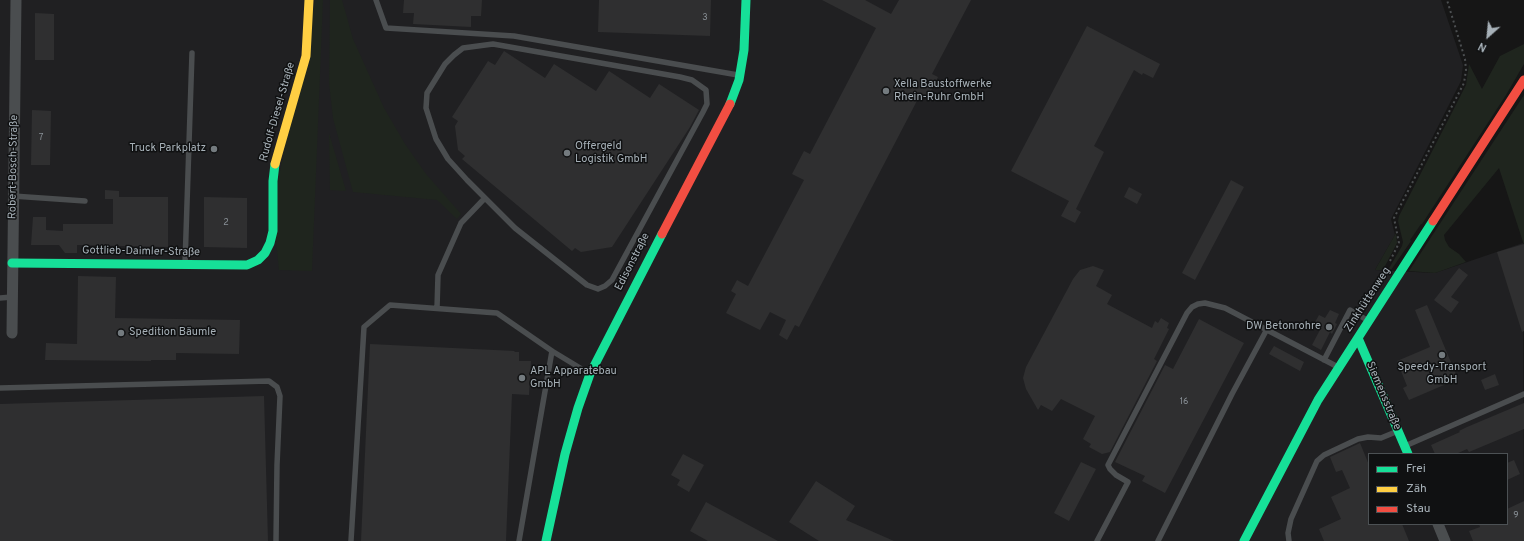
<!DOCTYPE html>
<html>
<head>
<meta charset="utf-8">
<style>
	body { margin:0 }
	#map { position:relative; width:1524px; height:541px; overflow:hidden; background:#161616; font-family:Overpass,sans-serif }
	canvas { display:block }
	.legend { position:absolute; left:1368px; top:453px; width:140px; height:72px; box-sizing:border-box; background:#101112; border:1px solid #4c5154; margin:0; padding:5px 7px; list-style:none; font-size:12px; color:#a7b1b8 }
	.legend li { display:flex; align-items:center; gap:8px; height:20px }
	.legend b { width:20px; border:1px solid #4c5154 }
	.north { position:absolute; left:1468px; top:16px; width:40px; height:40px; -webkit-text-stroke:3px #101112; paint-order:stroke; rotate:207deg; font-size:11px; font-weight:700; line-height:16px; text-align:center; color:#a7b1b8 }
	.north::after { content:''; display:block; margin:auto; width:14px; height:18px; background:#a7b1b8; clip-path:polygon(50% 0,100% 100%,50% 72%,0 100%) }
</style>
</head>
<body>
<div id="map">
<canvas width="1524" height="541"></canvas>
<ul class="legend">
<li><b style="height:5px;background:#16e098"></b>Frei</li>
<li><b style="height:5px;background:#ffcf43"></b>Zäh</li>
<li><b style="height:5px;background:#f24e42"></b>Stau</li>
</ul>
<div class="north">N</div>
</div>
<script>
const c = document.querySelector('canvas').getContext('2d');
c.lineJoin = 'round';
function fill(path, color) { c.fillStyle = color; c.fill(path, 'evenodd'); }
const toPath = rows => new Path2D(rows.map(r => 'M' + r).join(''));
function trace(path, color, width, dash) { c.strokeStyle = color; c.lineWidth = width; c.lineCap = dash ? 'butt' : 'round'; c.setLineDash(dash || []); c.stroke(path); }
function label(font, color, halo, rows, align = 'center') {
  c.font = font + ' Overpass,sans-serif'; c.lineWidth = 3; c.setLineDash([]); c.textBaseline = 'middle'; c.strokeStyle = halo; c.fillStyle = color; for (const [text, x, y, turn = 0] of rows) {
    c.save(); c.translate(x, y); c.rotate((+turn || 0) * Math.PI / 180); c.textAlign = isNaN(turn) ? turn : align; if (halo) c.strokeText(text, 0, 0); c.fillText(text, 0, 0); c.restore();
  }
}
fill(toPath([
	[0,0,1441,0,1463,65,1461,81,1391,219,1395,235,1375,270,1435,273,1523,243,1524,541,0,541],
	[1369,454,1507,454,1507,524,1369,524]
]), '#202022');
fill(toPath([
	[315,0,323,0,312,271,279,270,276,241,278,181],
	[330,0,342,0,353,39,384,108,405,144,426,174,461,214,457,219,437,200,353,192,333,118,329,83],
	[1524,44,1524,64,1506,95,1422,224,1421,224,1410,240,1411,241,1391,270,1388,270,1402,246,1403,242,1398,221,1399,216,1466,85,1469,64,1482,89,1500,56],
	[1524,95,1524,245,1499,168,1444,235,1445,240,1449,247,1459,254,1466,262,1435,273,1409,271],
	[329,133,346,191,330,190],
	[1396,233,1397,243,1383,270,1375,270]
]), '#1f251e');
fill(toPath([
	[404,0,482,0,481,16,471,16,471,27,413,24,414,13,403,13],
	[599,0,711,0,710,36,598,32],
	[822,0,865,0,891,14,899,0,971,0,932,74,938,77,927,99,920,95,799,327,795,325,787,340,779,335,786,320,770,312,760,330,726,313,736,294,731,291,737,280,748,286,804,180,792,174,804,151,810,154,876,28],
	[35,13,54,14,54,60,35,60],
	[1087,26,1160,64,1153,78,1143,73,1142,75,1134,70,1094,146,1104,152,1076,209,1081,212,1075,223,1061,216,1069,201,1011,171],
	[504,51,545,78,554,64,596,91,609,71,650,98,659,84,699,110,690,127,612,247,581,252,575,248,572,251,462,159,465,156,458,150,455,126,458,121,452,117,488,61,495,65],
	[32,110,51,111,50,165,31,165],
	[1231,180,1244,187,1195,280,1182,273],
	[1129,187,1142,194,1137,204,1124,197],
	[105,190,119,191,119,197,168,197,168,247,77,245,77,253,65,253,59,245,31,245,33,217,46,217,46,230,63,231,63,224,113,224,113,199,105,199],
	[204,197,247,198,247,248,204,247],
	[1524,244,1524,331,1522,332,1497,252],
	[1093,266,1104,270,1096,286,1112,295,1107,304,1152,328,1155,321,1158,323,1161,318,1169,323,1167,328,1169,329,1154,359,1157,361,1110,452,1102,454,1089,447,1091,444,1083,439,1095,416,1061,399,1052,411,1041,405,1038,410,1026,389,1023,378,1026,367,1073,279,1080,270],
	[1459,268,1468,275,1451,297,1459,302,1451,313,1434,300],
	[78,276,116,277,115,318,240,320,239,354,176,353,176,360,151,360,151,361,45,360,46,343,77,344],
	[1427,305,1458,379,1409,400,1403,388,1407,386,1397,361,1430,347,1415,310],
	[1330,310,1339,314,1335,323,1337,324,1332,334,1330,332,1321,350,1312,345,1321,328,1314,324,1319,315,1325,318],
	[1199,319,1244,343,1165,493,1142,481,1145,476,1115,462,1165,365,1173,369],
	[370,344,515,351,514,352,519,352,519,361,531,361,529,395,512,394,506,541,361,541],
	[1274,346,1304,362,1300,371,1269,354],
	[1495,374,1499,385,1485,390,1481,380],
	[264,396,268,541,0,541,0,404],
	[1524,403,1524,429,1469,452,1467,449,1456,454,1435,454,1431,445,1460,432,1459,431,1467,427],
	[1360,443,1369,465,1369,524,1402,524,1409,541,1324,541,1319,529,1341,519,1331,497,1350,488,1342,470,1336,472,1330,457],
	[683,454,704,465,689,492,677,485,680,480,671,475],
	[1514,460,1520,474,1507,480,1507,463],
	[1081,462,1096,469,1069,521,1054,513],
	[816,481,855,506,846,520,894,541,819,541,789,522],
	[1524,501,1524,541,1473,541,1469,531,1480,527,1479,524,1507,524,1507,509],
	[706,502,778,541,708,541,690,531]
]), '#2f2f30');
trace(toPath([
	[1390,261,1399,243,1394,218,1464,83,1466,70,1465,59,1447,0]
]), '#4c4f51', 2, [2, 3]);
trace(toPath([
	[376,0,386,28,514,36,738,75],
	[493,44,680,77,692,80,706,90,707,104,703,112,612,280,605,286,598,289,587,285,515,228,467,180,448,159,436,139,426,108,427,93,445,64,454,55,463,48,493,44],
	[13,196,85,201],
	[185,264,192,53],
	[0,298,12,297],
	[437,308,438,275,461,223,485,198],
	[1324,360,1350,310,1367,320],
	[0,388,269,381,277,387,280,396,277,465,276,541],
	[1405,446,1524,394],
	[351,541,364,327,390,305,497,313,552,351,590,374],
	[519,541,552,351],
	[1097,541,1128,482,1116,475,1110,469,1108,465,1187,313,1192,307,1198,304,1205,303,1225,308,1338,367],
	[1158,541,1232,394,1266,331],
	[1289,541,1288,533,1291,519,1317,461,1324,455,1358,439,1368,437,1381,438,1398,431]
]), '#4a4d4f', 5.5);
trace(toPath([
	[12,333,16,0],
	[1438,524,1445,541]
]), '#4a4d4f', 11);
trace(toPath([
	[730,104,739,80,744,50,746,0],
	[12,263,247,265,258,260,265,253,270,243,273,231,273,181,275,164],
	[1358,338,1408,454],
	[546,541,565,454,578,408,590,374,662,234],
	[1244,541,1318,400,1433,221]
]), '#16e098', 9);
trace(toPath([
	[275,164,306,56,309,0]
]), '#ffcf43', 9);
trace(toPath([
	[1433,221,1524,80],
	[662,234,730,104]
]), '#f24e42', 9);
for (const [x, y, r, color] of [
	[886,91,4,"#747b7f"],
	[214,149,4,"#747b7f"],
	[567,153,4,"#747b7f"],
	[1329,327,4,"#747b7f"],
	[121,333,4,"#747b7f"],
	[1442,355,4,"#747b7f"],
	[522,378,4,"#747b7f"]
]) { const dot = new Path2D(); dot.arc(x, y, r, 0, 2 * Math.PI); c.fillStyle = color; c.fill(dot); trace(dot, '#101112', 1.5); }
label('9px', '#899096', null, [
	["3",705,18],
	["7",41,138],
	["2",226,223],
	["16",1184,402],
	["9",1516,516]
]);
label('11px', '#a7b1b8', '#101112', [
	["Xella Baustoffwerke",894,85],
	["Rhein-Ruhr GmbH",894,98],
	["Offergeld",575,147],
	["Logistik GmbH",575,160],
	["Truck Parkplatz",206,149,"right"],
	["DW Betonrohre",1321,327,"right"],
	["Spedition Bäumle",129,333],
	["Speedy-Transport",1442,368,"center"],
	["GmbH",1442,381,"center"],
	["APL Apparatebau",530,372],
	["GmbH",530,385]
], 'left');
label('11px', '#a7b1b8', '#101112', [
	["Rudolf-Diesel-Straße",278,112,-74],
	["Robert-Bosch-Straße",14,167,-89],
	["Gottlieb-Daimler-Straße",141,252,1],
	["Edisonstraße",633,262,-63],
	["Zinkhüttenweg",1368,300,-57],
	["Siemensstraße",1383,396,67]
]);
</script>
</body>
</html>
